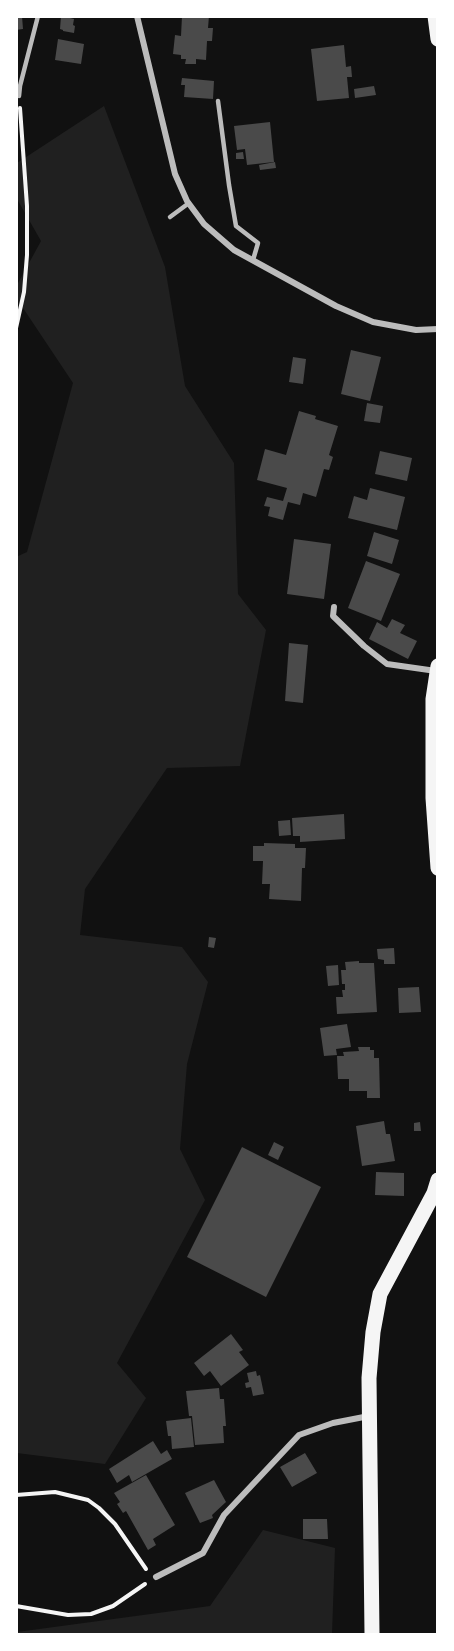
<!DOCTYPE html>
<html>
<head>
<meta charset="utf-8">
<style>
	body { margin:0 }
	#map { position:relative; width:454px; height:1651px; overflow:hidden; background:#111; font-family:"Golos Text",sans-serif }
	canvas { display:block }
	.frame { position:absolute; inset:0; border:18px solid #fff; pointer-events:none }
</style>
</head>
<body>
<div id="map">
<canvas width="454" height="1651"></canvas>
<div class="frame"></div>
</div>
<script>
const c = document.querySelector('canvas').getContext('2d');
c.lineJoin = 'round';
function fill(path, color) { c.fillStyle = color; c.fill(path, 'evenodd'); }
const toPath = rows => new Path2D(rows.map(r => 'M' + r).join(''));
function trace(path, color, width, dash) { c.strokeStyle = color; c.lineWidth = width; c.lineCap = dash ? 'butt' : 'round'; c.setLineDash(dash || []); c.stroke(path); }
fill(toPath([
	[104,106,165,267,185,386,234,463,238,594,266,630,240,766,167,768,85,889,80,935,182,947,208,982,187,1064,180,1149,205,1200,117,1363,146,1398,105,1464,17,1453,16,557,27,552,73,383,17,299,17,285,41,241,17,199,17,163],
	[263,1530,335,1548,332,1634,17,1634,17,1632,210,1606]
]), '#202020');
fill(toPath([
	[16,16,22,16,23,29,16,30],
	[61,16,71,16,70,18,74,19,73,25,75,26,74,33,63,31,63,30,60,29],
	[182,16,209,16,208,28,213,28,212,41,207,41,206,60,196,59,196,64,185,64,186,59,181,59,181,55,173,54,175,35,181,36],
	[58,39,84,44,81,64,55,60],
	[344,45,346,67,351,66,352,77,347,77,349,98,317,101,311,49],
	[182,78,214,81,213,99,184,97,185,85,181,85],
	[374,86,376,95,355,98,354,89],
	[270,122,274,162,247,165,245,149,237,150,234,126],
	[243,152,244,159,236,159,236,153],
	[275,162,276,168,260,170,259,165],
	[351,350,381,357,370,401,341,394],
	[293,357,306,359,303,384,289,382],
	[367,403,383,406,380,423,364,421],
	[299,411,316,416,315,419,338,426,329,455,333,457,329,470,324,469,316,497,303,493,300,505,288,502,283,520,268,516,270,507,264,506,267,497,283,501,287,488,257,480,265,449,286,455],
	[380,451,412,458,407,481,375,474],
	[370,488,405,497,397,530,348,518,354,496,367,500],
	[374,532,399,540,392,564,367,556],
	[294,539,331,544,324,599,287,594],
	[366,561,400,574,381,621,348,608],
	[392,619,405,625,400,633,417,641,408,659,369,639,377,622,387,628],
	[289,643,308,645,303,703,285,701],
	[344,814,345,839,300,842,300,836,293,836,292,818],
	[290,820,291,835,279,836,278,821],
	[264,843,295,844,295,848,306,848,305,868,302,868,301,901,269,899,270,884,262,884,263,861,253,861,253,846,264,846],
	[209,937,216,938,214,948,208,947],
	[394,948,395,964,384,964,384,960,378,959,377,949],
	[359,961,359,963,374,963,377,1012,337,1014,336,997,343,997,342,990,345,990,345,984,342,984,341,970,346,970,345,962],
	[338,965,339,985,328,986,326,966],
	[419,987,421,1012,399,1013,398,988],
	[347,1024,351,1047,336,1049,337,1055,324,1056,320,1028],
	[358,1047,370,1047,370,1050,374,1050,374,1058,379,1058,380,1098,367,1098,367,1091,349,1091,349,1079,338,1079,337,1056,344,1056,343,1052,359,1051],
	[384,1121,386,1134,390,1134,395,1161,362,1166,356,1126],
	[420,1122,421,1131,414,1131,414,1123],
	[274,1142,284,1147,278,1160,268,1155],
	[242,1147,321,1187,266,1297,187,1257],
	[376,1172,404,1173,404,1196,375,1195],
	[231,1334,243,1350,239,1352,249,1365,221,1386,210,1371,204,1376,194,1363],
	[256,1371,257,1376,260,1375,264,1394,253,1396,251,1387,246,1388,245,1383,249,1382,247,1373],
	[219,1388,220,1399,224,1399,226,1426,223,1426,224,1443,195,1445,192,1416,189,1416,186,1391],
	[191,1418,194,1447,172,1449,171,1436,168,1436,166,1421],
	[153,1441,161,1454,167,1450,172,1459,132,1482,129,1475,117,1483,109,1469],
	[305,1453,317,1473,292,1487,280,1467],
	[146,1475,175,1525,153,1539,156,1545,148,1550,126,1511,123,1513,117,1504,120,1502,114,1493],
	[214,1480,226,1502,212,1515,213,1518,200,1523,185,1493],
	[303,1519,327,1519,328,1539,303,1539]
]), '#4a4a4a');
trace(toPath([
	[16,328,24,292,27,255,27,206,20,108],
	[16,1495,55,1492,88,1500,99,1508,115,1524,146,1569],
	[16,1606,68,1615,91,1614,113,1606,145,1584]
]), '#f5f5f5', 4);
trace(toPath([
	[19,96,20,86,38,16],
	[218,101,229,185,236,226,258,243,253,260],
	[170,217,189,203]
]), '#bcbcbc', 4.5);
trace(toPath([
	[137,16,175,174,187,201,204,224,234,250,336,306,373,322,416,330,438,329],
	[334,607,333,616,364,646,387,664,436,671],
	[156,1577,203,1553,224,1515,299,1435,333,1423,369,1416]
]), '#bcbcbc', 6);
trace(toPath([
	[435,16,438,39],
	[438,666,433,699,433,798,438,868],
	[372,1634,369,1378,373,1332,380,1294,434,1193,438,1180]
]), '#f5f5f5', 15);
</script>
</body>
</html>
